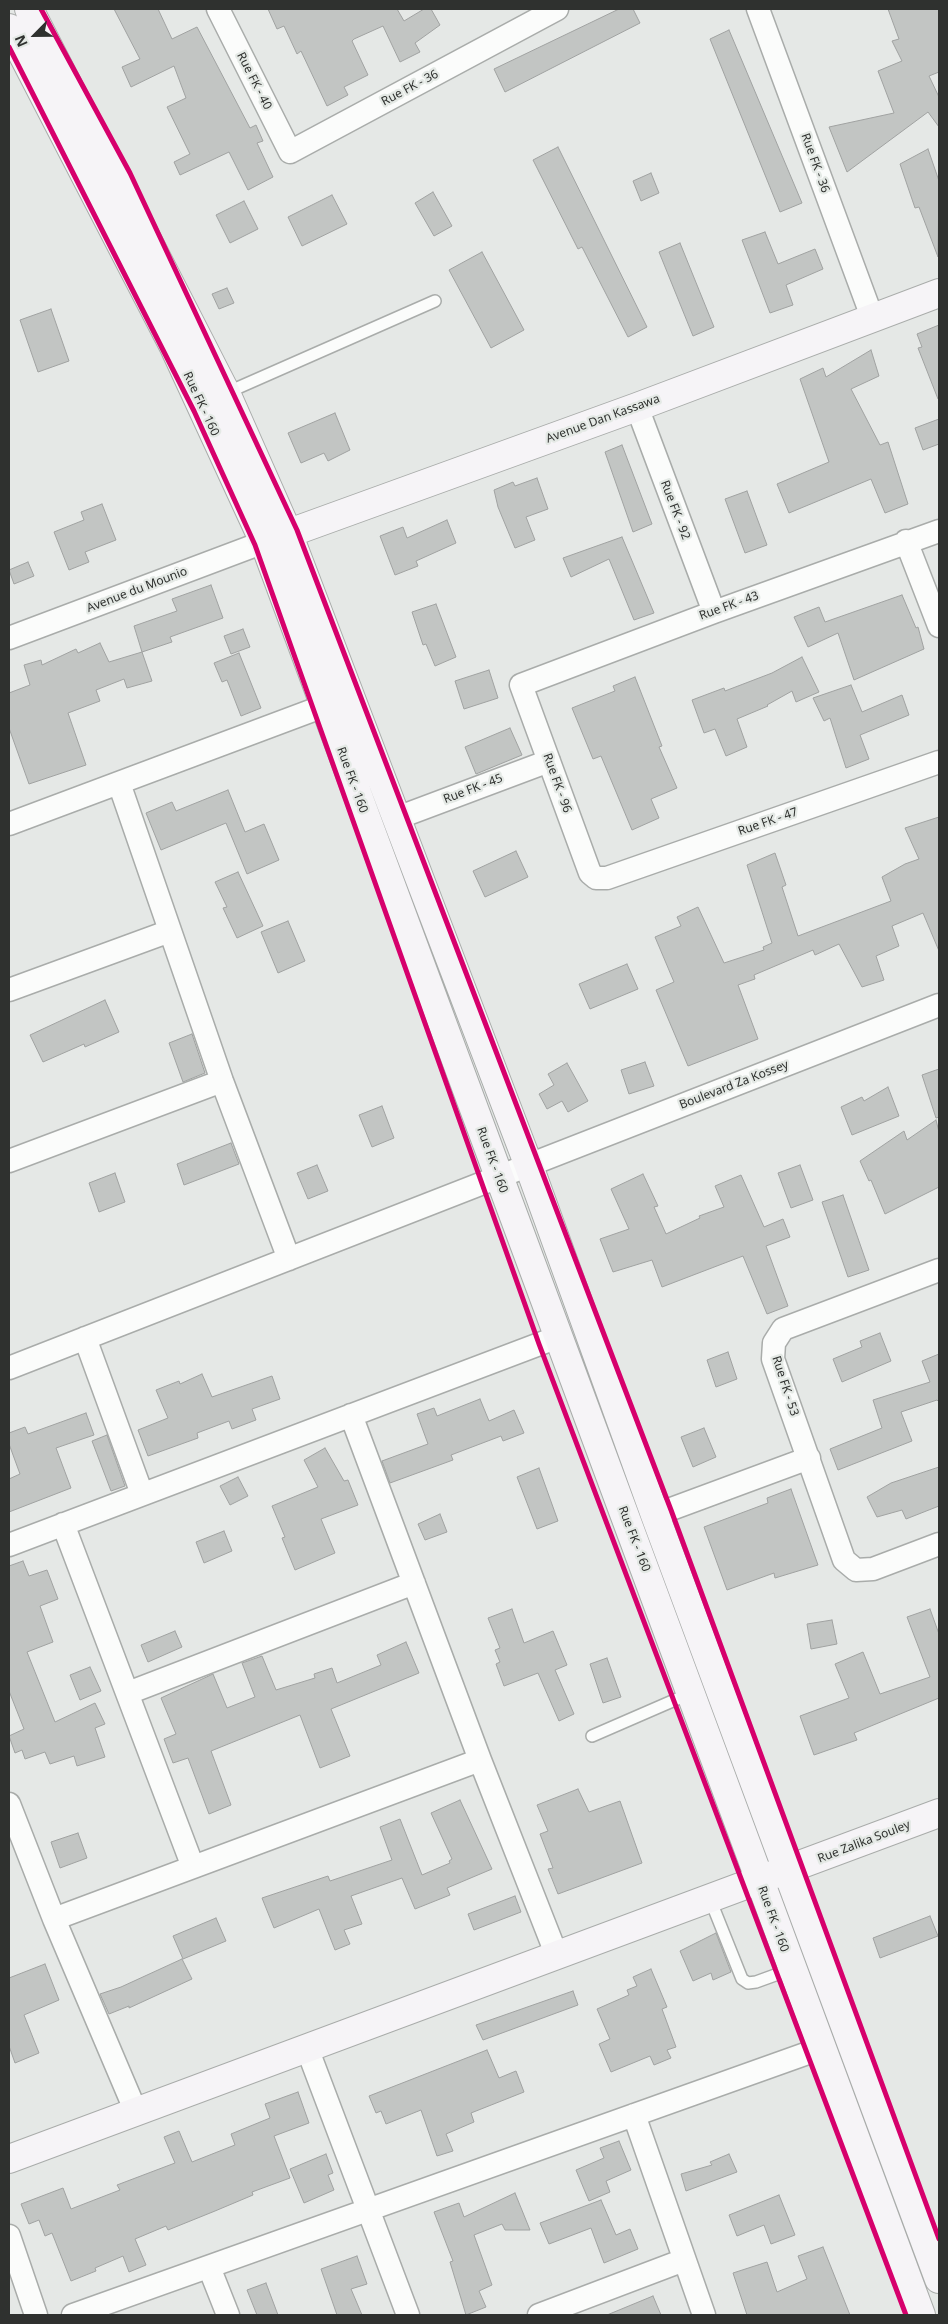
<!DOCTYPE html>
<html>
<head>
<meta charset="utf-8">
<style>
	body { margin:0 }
	#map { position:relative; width:948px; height:2324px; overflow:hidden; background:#e5e8e6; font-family:"Noto Sans",sans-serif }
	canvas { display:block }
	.frame { position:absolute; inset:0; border:10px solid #2f312f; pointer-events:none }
	.north { position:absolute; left:10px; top:10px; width:50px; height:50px; -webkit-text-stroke:4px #e4e9e5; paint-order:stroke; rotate:247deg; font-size:14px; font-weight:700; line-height:20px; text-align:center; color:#2f312f }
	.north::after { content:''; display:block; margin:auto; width:18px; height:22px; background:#2f312f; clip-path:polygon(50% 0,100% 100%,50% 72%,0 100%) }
</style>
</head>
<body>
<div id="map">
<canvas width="948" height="2324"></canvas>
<div class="frame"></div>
<div class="north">N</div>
</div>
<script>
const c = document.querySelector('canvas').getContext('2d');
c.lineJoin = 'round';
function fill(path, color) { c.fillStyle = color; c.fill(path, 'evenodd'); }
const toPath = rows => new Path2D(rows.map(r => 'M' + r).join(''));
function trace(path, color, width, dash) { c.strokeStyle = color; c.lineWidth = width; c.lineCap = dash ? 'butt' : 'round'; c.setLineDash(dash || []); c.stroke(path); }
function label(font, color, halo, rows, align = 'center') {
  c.font = font + ' "Noto Sans",sans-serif'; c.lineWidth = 4.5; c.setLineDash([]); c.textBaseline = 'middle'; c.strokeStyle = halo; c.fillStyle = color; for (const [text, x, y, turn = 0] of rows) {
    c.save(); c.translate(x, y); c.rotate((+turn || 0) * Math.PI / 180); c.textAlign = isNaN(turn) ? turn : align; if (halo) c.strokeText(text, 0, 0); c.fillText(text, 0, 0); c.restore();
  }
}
const building = toPath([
	[114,9,158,9,172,39,197,27,250,128,256,125,263,141,257,143,273,177,248,190,229,152,180,175,174,162,190,154,167,107,186,98,174,66,131,87,122,67,140,59,114,9],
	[268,9,397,9,404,21,424,9,431,9,440,25,415,43,420,52,400,62,383,26,354,39,352,41,368,75,344,87,348,95,327,106,301,51,297,54,284,26,277,29,268,9],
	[619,9,633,9,640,23,505,92,494,69,619,9],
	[888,9,939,9,939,72,929,76,939,97,939,127,928,112,847,172,829,127,894,113,878,71,902,61,892,41,899,39,888,9],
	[729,30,802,203,780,212,710,39,729,30],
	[558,147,647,327,628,337,582,247,578,249,533,160,558,147],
	[928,149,939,181,938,257,919,207,915,208,900,164,928,149],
	[651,173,659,193,641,201,633,181,651,173],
	[433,192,452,226,434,236,415,203,433,192],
	[332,195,347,224,302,246,288,217,332,195],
	[244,201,258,229,230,243,216,215,244,201],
	[765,232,778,264,815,249,823,269,786,285,793,305,770,313,742,240,765,232],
	[680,243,714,327,693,336,659,252,680,243],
	[482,252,524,330,491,348,449,270,482,252],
	[227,288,234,303,219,309,212,294,227,288],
	[51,309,69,361,38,372,20,320,51,309],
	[939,325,939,399,938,399,918,348,922,347,917,334,939,325],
	[871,350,879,376,851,389,880,445,888,442,908,504,885,513,871,479,789,513,777,484,829,462,800,379,823,368,826,377,871,350],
	[335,413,350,450,328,461,324,453,301,463,288,433,335,413],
	[939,419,939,444,923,450,915,428,939,419],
	[622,445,652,524,633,532,605,452,622,445],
	[537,478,548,509,526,517,535,540,515,548,498,507,494,490,513,482,515,486,537,478],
	[747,491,767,545,745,553,725,499,747,491],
	[102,504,116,540,85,552,89,562,69,570,54,532,84,520,81,512,102,504],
	[447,520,456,543,416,561,418,566,395,575,380,536,403,527,407,538,447,520],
	[622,537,654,613,634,620,609,559,571,577,563,558,622,537],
	[28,562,34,576,14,584,9,570,28,562],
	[211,585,223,618,170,637,172,642,142,652,134,626,177,611,172,599,211,585],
	[902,595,916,628,918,627,924,649,854,680,838,633,808,647,794,617,819,607,825,622,902,595],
	[436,604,456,657,435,666,426,644,423,645,412,612,436,604],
	[243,629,250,647,231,654,224,636,243,629],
	[100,643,109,662,142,652,152,681,127,688,124,679,96,690,100,701,68,713,86,765,29,784,9,728,9,693,30,685,24,665,41,660,42,665,76,649,78,653,100,643],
	[239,653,261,708,241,716,227,680,222,682,214,663,239,653],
	[802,657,819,692,796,702,792,691,767,705,768,706,737,719,747,747,726,756,715,729,704,733,692,700,724,688,725,691,772,673,802,657],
	[489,670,498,698,464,709,455,681,489,670],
	[635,677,662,746,659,747,677,788,651,799,659,818,632,830,601,756,593,759,572,708,615,691,613,686,635,677],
	[851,685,862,712,902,695,909,715,860,735,869,759,846,768,830,718,824,721,813,698,851,685],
	[510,728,522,755,476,774,465,747,510,728],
	[228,790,245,832,264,824,279,860,247,874,226,823,161,850,146,813,172,802,176,811,228,790],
	[939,817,939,951,923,913,892,926,899,946,876,956,884,980,862,987,839,944,815,955,813,950,754,975,755,979,738,985,758,1039,688,1066,656,990,674,982,655,937,681,926,677,917,698,907,724,963,764,950,763,947,772,943,747,865,775,853,786,885,782,887,798,936,891,901,882,877,905,864,919,859,905,828,939,817],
	[516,851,528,877,485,897,473,871,516,851],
	[238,872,263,926,237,938,223,908,227,907,215,882,238,872],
	[288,921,305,961,278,973,261,932,288,921],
	[627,964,638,989,590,1009,579,984,627,964],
	[105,1000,119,1032,85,1047,84,1044,43,1062,30,1035,105,1000],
	[192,1034,205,1073,183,1082,169,1043,192,1034],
	[645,1062,654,1086,629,1094,621,1070,645,1062],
	[567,1063,588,1101,568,1112,562,1101,547,1109,539,1094,554,1085,548,1074,567,1063],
	[939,1069,939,1117,936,1118,922,1075,939,1069],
	[888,1087,899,1116,852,1135,841,1107,862,1097,864,1101,888,1087],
	[382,1106,394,1138,372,1147,359,1115,382,1106],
	[936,1120,939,1132,939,1187,885,1214,871,1180,869,1181,860,1161,904,1131,907,1140,936,1120],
	[231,1143,239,1164,184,1185,177,1164,231,1143],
	[317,1165,328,1191,308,1199,297,1173,317,1165],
	[800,1165,813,1200,791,1208,778,1173,800,1165],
	[115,1173,125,1202,99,1212,89,1183,115,1173],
	[643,1174,658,1206,654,1207,666,1234,700,1218,699,1216,724,1207,715,1186,741,1175,764,1227,783,1219,790,1237,766,1246,788,1306,767,1314,743,1256,662,1287,652,1260,613,1272,600,1239,629,1229,611,1189,643,1174],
	[843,1195,869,1270,848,1277,822,1202,843,1195],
	[880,1333,891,1361,842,1382,833,1359,862,1347,860,1341,880,1333],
	[728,1352,737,1379,716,1387,707,1360,728,1352],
	[939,1354,939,1402,937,1400,901,1412,912,1441,838,1470,830,1449,882,1428,873,1400,930,1382,922,1361,939,1354],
	[202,1374,212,1397,272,1376,280,1399,252,1409,256,1420,232,1429,229,1421,197,1433,198,1438,148,1456,138,1430,168,1418,156,1390,179,1381,180,1384,202,1374],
	[480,1399,489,1421,514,1410,524,1433,503,1441,501,1436,451,1455,453,1460,390,1483,382,1461,428,1444,417,1414,434,1408,437,1416,480,1399],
	[86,1413,94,1435,56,1448,71,1488,9,1512,9,1479,20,1474,9,1444,9,1433,25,1427,28,1434,86,1413],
	[704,1428,716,1457,693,1467,681,1437,704,1428],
	[107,1435,125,1486,111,1491,92,1441,107,1435],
	[325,1448,344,1481,348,1480,358,1505,321,1519,335,1553,295,1570,282,1538,285,1537,272,1506,318,1487,304,1460,325,1448],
	[939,1467,939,1506,906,1519,902,1510,877,1517,867,1497,891,1483,939,1467],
	[539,1468,558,1521,537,1529,517,1477,539,1468],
	[238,1477,248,1496,230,1505,220,1486,238,1477],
	[791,1489,818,1565,775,1578,774,1573,727,1590,704,1527,768,1503,767,1498,791,1489],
	[440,1514,447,1532,425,1540,418,1524,440,1514],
	[224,1531,232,1551,204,1563,196,1542,224,1531],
	[23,1561,29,1576,47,1570,58,1599,40,1606,53,1642,27,1652,55,1722,95,1703,105,1724,95,1728,105,1757,77,1766,74,1756,50,1764,45,1752,25,1759,22,1750,15,1753,9,1736,24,1729,9,1691,9,1566,23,1561],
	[512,1609,524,1643,553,1631,567,1665,555,1670,574,1714,559,1721,538,1673,504,1686,496,1664,500,1662,495,1650,500,1648,488,1618,512,1609],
	[930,1609,939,1634,939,1698,854,1733,857,1740,814,1755,800,1716,849,1698,835,1664,863,1652,880,1694,930,1677,907,1617,930,1609],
	[832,1620,837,1644,811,1649,807,1624,832,1620],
	[175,1631,182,1647,148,1662,141,1645,175,1631],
	[406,1642,419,1673,331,1709,350,1756,320,1768,300,1715,211,1751,231,1805,209,1814,188,1758,173,1763,164,1739,176,1734,161,1698,213,1674,227,1708,255,1697,242,1663,262,1656,276,1690,315,1678,314,1674,332,1668,337,1683,381,1665,377,1655,406,1642],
	[607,1658,621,1697,603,1703,590,1664,607,1658],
	[90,1667,101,1691,80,1700,70,1675,90,1667],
	[578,1789,589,1812,620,1801,642,1863,558,1894,548,1869,553,1868,540,1834,548,1831,537,1805,578,1789],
	[460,1800,492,1869,447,1888,450,1895,415,1909,402,1878,351,1896,362,1924,344,1930,350,1944,335,1950,319,1909,274,1928,262,1898,328,1876,330,1881,392,1860,380,1827,400,1819,422,1875,450,1863,449,1861,452,1859,431,1813,460,1800],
	[78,1833,87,1858,60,1868,51,1842,78,1833],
	[515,1896,521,1912,474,1930,468,1914,515,1896],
	[930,1916,938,1936,880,1958,873,1938,930,1916],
	[216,1918,226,1941,183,1959,173,1936,216,1918],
	[716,1933,731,1972,713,1980,711,1973,693,1981,680,1951,716,1933],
	[182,1959,192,1979,129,2008,129,2006,109,2014,100,1994,121,1987,182,1959],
	[45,1964,59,2000,24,2015,39,2053,15,2063,9,2046,9,1978,45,1964],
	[651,1969,667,2007,662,2009,676,2047,667,2050,671,2058,654,2065,650,2056,611,2072,599,2044,610,2039,597,2009,629,1995,627,1990,637,1986,633,1977,651,1969],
	[573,1991,578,2005,483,2040,476,2025,573,1991],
	[487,2050,499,2078,516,2071,524,2092,471,2113,474,2122,446,2134,453,2151,437,2156,421,2110,386,2124,381,2111,376,2113,369,2096,487,2050],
	[298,2092,309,2123,274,2136,290,2178,252,2192,253,2195,215,2211,168,2230,166,2226,135,2239,146,2265,129,2272,123,2256,95,2268,96,2271,71,2281,52,2233,45,2236,39,2220,29,2224,21,2204,63,2188,71,2209,120,2190,117,2185,175,2163,164,2137,179,2131,192,2162,235,2145,231,2134,270,2118,265,2104,298,2092],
	[619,2141,631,2170,606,2181,610,2192,589,2201,576,2170,604,2158,600,2148,619,2141],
	[326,2154,333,2173,328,2175,334,2190,304,2203,290,2169,326,2154],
	[729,2154,737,2172,686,2191,681,2174,712,2165,710,2162,729,2154],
	[515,2193,530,2230,505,2230,502,2224,474,2235,492,2285,479,2291,486,2307,466,2315,450,2262,453,2261,434,2212,459,2203,464,2217,515,2193],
	[779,2195,795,2235,771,2244,764,2225,737,2236,729,2215,779,2195],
	[601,2200,616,2235,630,2229,638,2249,604,2263,591,2228,549,2244,540,2223,601,2200],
	[823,2247,850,2315,747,2315,733,2273,767,2262,777,2292,807,2279,798,2256,823,2247],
	[357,2256,367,2284,351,2289,362,2315,337,2315,321,2269,357,2256],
	[266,2283,278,2315,257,2315,247,2290,266,2283],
	[653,2296,661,2315,607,2315,653,2296]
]);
fill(building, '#c2c5c3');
trace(building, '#a0a2a1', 1);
const lane = toPath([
	[226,393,435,301],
	[592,1736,691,1693],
	[710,1899,742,1979,748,1983,756,1982,778,1974,790,1967]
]);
const street = toPath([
	[218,9,290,152,557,9],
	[758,9,872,317],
	[637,407,714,612],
	[939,531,714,612,521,685,590,873,596,878,607,878,939,762],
	[906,541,939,626],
	[9,638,264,542],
	[119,783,222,1081,289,1259],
	[397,818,549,761],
	[9,824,324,706],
	[9,990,170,931],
	[9,1161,222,1081],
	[939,1270,783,1329,774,1343,773,1359,844,1560,856,1570,873,1569,939,1544],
	[85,1338,142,1494],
	[9,1368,939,1005],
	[351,1415,480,1760,557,1956],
	[655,1515,809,1458],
	[63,1524,193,1867],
	[9,1545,558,1337],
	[128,1693,414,1583],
	[9,1804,54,1919,136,2112],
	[54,1919,480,1760],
	[307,2048,408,2315],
	[634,2115,704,2315],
	[9,2236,36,2315],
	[209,2267,228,2315],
	[73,2315,822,2048],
	[539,2315,684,2260]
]);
const secondary = toPath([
	[29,9,226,393,288,533,529,1166,655,1515,939,2279],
	[9,28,173,345,264,542,921,2315],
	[270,540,637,407,939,293],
	[9,2159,939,1813]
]);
trace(lane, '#a9acaa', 14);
trace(street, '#a9acaa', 25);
trace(secondary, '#a9acaa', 30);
trace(lane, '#fbfcfb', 11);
trace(street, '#fbfcfb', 22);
trace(secondary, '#f6f4f7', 28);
trace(toPath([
	[41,9,130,173,297,530,671,1510,939,2239],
	[9,47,194,411,255,545,539,1344,906,2315]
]), '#d6006c', 5);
label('12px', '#2f312f', '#e4e9e5', [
	["Rue FK - 40",254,81,63],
	["Rue FK - 36",410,88,-28],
	["Rue FK - 36",815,163,70],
	["Rue FK - 160",201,404,65],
	["Avenue Dan Kassawa",603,419,-20],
	["Rue FK - 92",675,510,69],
	["Avenue du Mounio",137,590,-21],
	["Rue FK - 43",729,606,-20],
	["Rue FK - 160",352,780,70],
	["Rue FK - 96",557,783,70],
	["Rue FK - 45",473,789,-21],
	["Rue FK - 47",768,822,-19],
	["Boulevard Za Kossey",734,1085,-21],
	["Rue FK - 160",492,1160,70],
	["Rue FK - 53",785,1386,72],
	["Rue FK - 160",634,1539,69],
	["Rue Zalika Souley",864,1842,-21],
	["Rue FK - 160",773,1919,70]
]);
</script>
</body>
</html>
